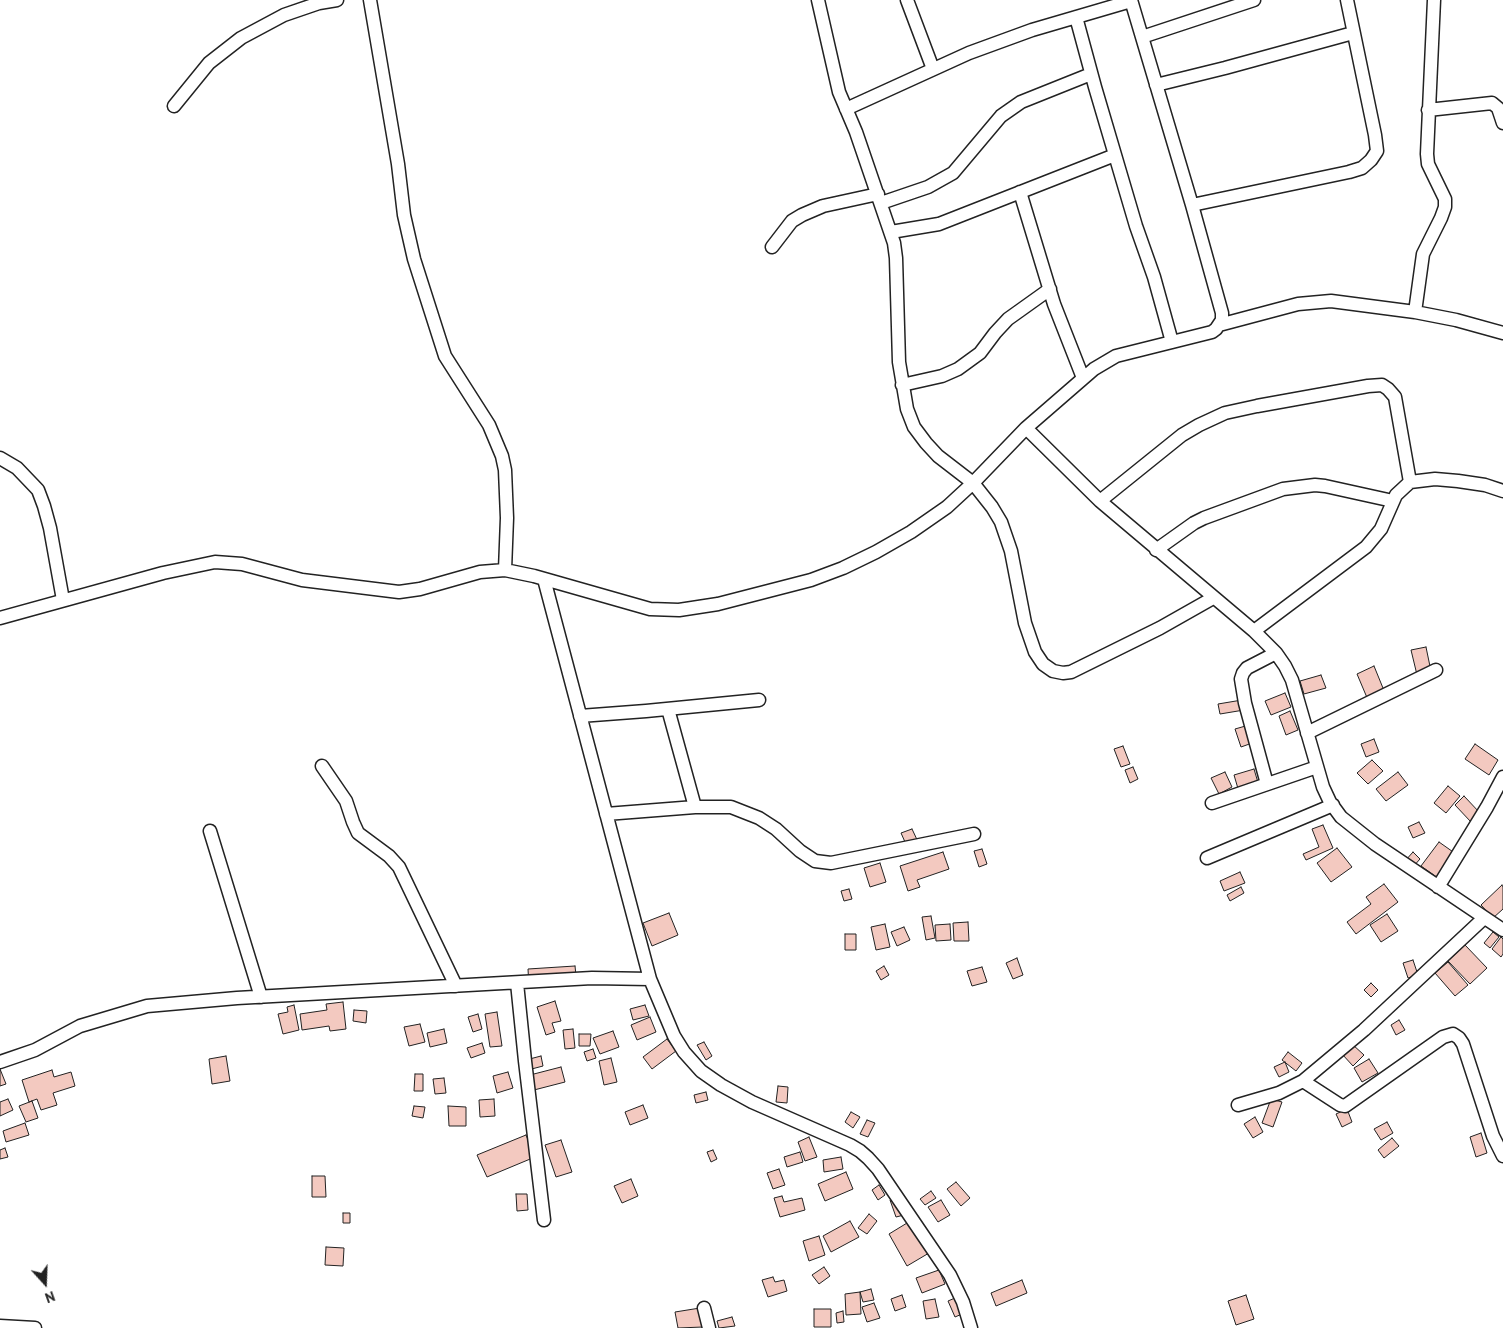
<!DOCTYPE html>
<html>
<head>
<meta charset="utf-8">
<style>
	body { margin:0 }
	#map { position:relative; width:1503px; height:1328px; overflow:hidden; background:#fff; font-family:"PT Sans",sans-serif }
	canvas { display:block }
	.north { position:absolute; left:20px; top:1258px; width:50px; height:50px; -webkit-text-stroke:4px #fff; paint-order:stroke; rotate:160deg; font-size:14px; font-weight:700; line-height:20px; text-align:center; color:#222 }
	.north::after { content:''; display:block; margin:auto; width:18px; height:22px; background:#222; clip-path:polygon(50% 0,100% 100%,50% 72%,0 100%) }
</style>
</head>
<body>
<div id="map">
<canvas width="1503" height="1328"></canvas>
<div class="north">N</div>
</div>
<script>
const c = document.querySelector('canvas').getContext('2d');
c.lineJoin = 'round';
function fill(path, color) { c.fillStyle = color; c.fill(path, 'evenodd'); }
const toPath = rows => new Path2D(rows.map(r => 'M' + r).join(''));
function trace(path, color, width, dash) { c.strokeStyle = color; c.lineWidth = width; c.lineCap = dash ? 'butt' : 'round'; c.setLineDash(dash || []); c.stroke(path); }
const building = toPath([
	[1426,647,1432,676,1418,679,1411,650,1426,647],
	[1374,666,1385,693,1368,700,1357,674,1374,666],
	[1321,675,1326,688,1304,694,1300,681,1321,675],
	[1285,693,1291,707,1271,715,1265,701,1285,693],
	[1242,700,1244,710,1220,714,1218,704,1242,700],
	[1290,711,1298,730,1286,735,1279,716,1290,711],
	[1249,725,1255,742,1241,747,1235,729,1249,725],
	[1374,739,1379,752,1366,757,1361,744,1374,739],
	[1475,744,1498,760,1489,775,1465,759,1475,744],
	[1123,746,1130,764,1121,767,1114,749,1123,746],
	[1372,760,1383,771,1368,784,1357,773,1372,760],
	[1133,767,1138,779,1130,783,1125,770,1133,767],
	[1254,769,1259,786,1239,792,1234,775,1254,769],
	[1225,772,1232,787,1219,794,1211,778,1225,772],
	[1398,772,1408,785,1386,801,1376,789,1398,772],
	[1448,786,1460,796,1446,813,1434,803,1448,786],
	[1464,796,1480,813,1471,822,1455,805,1464,796],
	[1419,822,1425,833,1413,838,1408,827,1419,822],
	[1323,825,1333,848,1306,860,1303,854,1319,847,1312,829,1323,825],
	[912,829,920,846,909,851,901,833,912,829],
	[1439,842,1456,854,1438,878,1421,866,1439,842],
	[1337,848,1352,867,1331,882,1317,863,1337,848],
	[982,849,987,864,979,867,974,851,982,849],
	[943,852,949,869,917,880,920,887,908,891,900,866,943,852],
	[1413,852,1420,859,1412,868,1405,861,1413,852],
	[880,863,886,882,870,887,864,868,880,863],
	[1240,872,1245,883,1224,891,1220,881,1240,872],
	[1384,884,1398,902,1356,934,1347,922,1371,904,1366,897,1384,884],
	[1502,885,1503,887,1503,909,1493,918,1481,905,1502,885],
	[1241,887,1244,893,1230,901,1227,895,1241,887],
	[849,889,852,899,844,901,841,891,849,889],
	[669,913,678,935,652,946,643,923,669,913],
	[1387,914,1398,931,1381,942,1370,925,1387,914],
	[931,916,935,938,926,940,922,917,931,916],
	[968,922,969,941,954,941,953,923,968,922],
	[885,924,890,947,876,950,871,927,885,924],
	[950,924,951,940,936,941,935,925,950,924],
	[904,927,910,940,897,946,891,932,904,927],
	[1493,932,1499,937,1490,948,1484,943,1493,932],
	[845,934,856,934,856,950,845,950,845,934],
	[1501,937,1503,939,1503,954,1501,957,1492,949,1501,937],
	[1465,945,1487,968,1470,984,1448,961,1465,945],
	[1017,958,1023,975,1013,979,1006,963,1017,958],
	[1413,960,1418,975,1408,978,1403,963,1413,960],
	[1448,962,1468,985,1455,996,1435,973,1448,962],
	[575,966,577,985,529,988,528,969,575,966],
	[884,966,889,975,881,980,876,971,884,966],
	[982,967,987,982,972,986,967,971,982,967],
	[1371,983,1378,990,1371,997,1364,990,1371,983],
	[555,1001,561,1021,552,1023,555,1032,546,1035,537,1007,555,1001],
	[343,1002,346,1029,330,1031,329,1026,302,1030,300,1014,327,1010,326,1004,343,1002],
	[294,1005,299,1030,283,1034,278,1014,288,1012,287,1007,294,1005],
	[645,1005,649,1016,633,1020,630,1009,645,1005],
	[354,1010,367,1011,366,1023,353,1021,354,1010],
	[497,1012,502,1046,490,1047,485,1014,497,1012],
	[478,1014,482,1029,473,1032,468,1017,478,1014],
	[650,1017,656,1032,637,1040,631,1025,650,1017],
	[1399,1020,1405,1030,1396,1035,1391,1025,1399,1020],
	[420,1024,425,1042,409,1046,404,1027,420,1024],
	[444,1029,447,1043,430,1047,427,1033,444,1029],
	[573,1029,575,1048,565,1049,563,1030,573,1029],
	[613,1031,619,1047,600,1054,593,1038,613,1031],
	[579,1034,591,1034,590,1046,579,1046,579,1034],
	[667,1039,676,1051,652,1069,643,1057,667,1039],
	[704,1042,712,1056,706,1060,697,1045,704,1042],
	[482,1043,485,1053,471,1058,467,1048,482,1043],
	[1352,1044,1364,1055,1353,1066,1342,1054,1352,1044],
	[593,1049,596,1058,587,1061,584,1052,593,1049],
	[1288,1052,1302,1063,1296,1071,1282,1060,1288,1052],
	[226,1056,230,1081,212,1084,209,1059,226,1056],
	[541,1056,543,1066,524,1071,522,1061,541,1056],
	[611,1058,617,1082,604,1085,599,1061,611,1058],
	[1369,1059,1378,1073,1362,1082,1354,1068,1369,1059],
	[1285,1062,1289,1072,1279,1077,1274,1067,1285,1062],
	[561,1067,565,1082,534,1090,530,1075,561,1067],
	[0,1069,6,1084,0,1086,0,1069],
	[52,1070,54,1077,71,1072,75,1086,53,1093,57,1105,41,1110,37,1099,29,1102,22,1080,52,1070],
	[508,1072,513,1088,497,1093,493,1076,508,1072],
	[415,1074,423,1074,423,1091,414,1091,415,1074],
	[444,1078,446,1093,435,1094,433,1079,444,1078],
	[778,1086,788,1087,787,1103,776,1102,778,1086],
	[706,1092,708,1100,696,1103,694,1095,706,1092],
	[8,1099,13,1110,0,1116,0,1102,8,1099],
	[494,1099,495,1116,480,1117,479,1100,494,1099],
	[1271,1099,1282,1102,1273,1127,1262,1123,1271,1099],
	[32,1101,38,1118,26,1122,19,1106,32,1101],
	[643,1105,648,1118,630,1125,625,1112,643,1105],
	[414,1106,425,1107,423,1118,412,1116,414,1106],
	[448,1106,466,1107,466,1126,449,1126,448,1106],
	[1347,1109,1352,1122,1342,1127,1336,1114,1347,1109],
	[851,1112,860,1117,853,1128,845,1122,851,1112],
	[1255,1117,1263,1132,1253,1138,1244,1124,1255,1117],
	[867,1120,875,1123,868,1137,860,1134,867,1120],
	[1387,1122,1393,1133,1381,1140,1374,1129,1387,1122],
	[25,1123,29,1135,6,1142,3,1131,25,1123],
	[1481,1133,1487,1153,1476,1157,1470,1137,1481,1133],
	[526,1135,535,1157,487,1177,477,1155,526,1135],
	[809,1137,817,1157,805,1161,798,1142,809,1137],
	[1392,1138,1399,1146,1384,1158,1378,1150,1392,1138],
	[561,1140,572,1172,556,1177,545,1145,561,1140],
	[5,1148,8,1157,0,1159,0,1150,5,1148],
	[713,1150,717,1159,711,1162,707,1152,713,1150],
	[800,1152,803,1162,787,1167,784,1157,800,1152],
	[841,1157,843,1169,824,1172,823,1160,841,1157],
	[779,1169,785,1185,773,1189,767,1173,779,1169],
	[846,1172,853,1189,825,1201,818,1184,846,1172],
	[312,1176,325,1176,326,1197,312,1197,312,1176],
	[631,1179,638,1196,622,1203,614,1186,631,1179],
	[956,1182,970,1198,961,1206,947,1189,956,1182],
	[879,1185,885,1195,878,1200,872,1190,879,1185],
	[931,1191,936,1198,925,1205,920,1199,931,1191],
	[516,1194,527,1194,528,1210,517,1211,516,1194],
	[782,1196,784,1202,802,1198,805,1210,780,1217,774,1198,782,1196],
	[897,1198,904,1215,896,1217,890,1200,897,1198],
	[941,1200,950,1215,938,1222,928,1207,941,1200],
	[343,1213,350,1213,350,1223,343,1223,343,1213],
	[869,1214,877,1221,867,1234,858,1228,869,1214],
	[912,1220,929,1253,907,1266,889,1234,912,1220],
	[850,1221,859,1237,831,1252,823,1236,850,1221],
	[819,1236,825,1255,809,1261,803,1241,819,1236],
	[326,1247,344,1248,343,1266,325,1265,326,1247],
	[824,1267,830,1276,819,1284,812,1275,824,1267],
	[939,1270,945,1284,922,1293,916,1278,939,1270],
	[773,1277,775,1282,784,1280,787,1291,768,1297,762,1280,773,1277],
	[1022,1280,1027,1293,996,1306,991,1293,1022,1280],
	[871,1289,874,1300,863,1302,860,1292,871,1289],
	[860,1292,861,1314,846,1315,845,1294,860,1292],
	[902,1295,906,1307,895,1311,891,1299,902,1295],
	[1246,1295,1254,1319,1236,1325,1228,1301,1246,1295],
	[955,1298,962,1314,955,1317,948,1301,955,1298],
	[935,1299,939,1317,926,1319,923,1301,935,1299],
	[874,1303,880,1318,867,1322,862,1307,874,1303],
	[700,1308,703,1327,678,1328,675,1312,700,1308],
	[814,1309,831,1309,831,1327,814,1327,814,1309],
	[843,1311,844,1322,837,1323,836,1313,843,1311],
	[732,1317,735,1326,719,1328,717,1321,732,1317]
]);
fill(building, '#f3c9c0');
trace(building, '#222', 1);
const street = toPath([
	[370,0,398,164,404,215,414,259,445,356,489,425,502,456,505,470,507,518,505,570],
	[818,0,839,92,856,132,894,243,896,258,899,362,907,409,914,427,926,443,938,456,973,483,992,507,1001,522,1011,551,1025,623,1035,652,1043,664,1053,671,1063,673,1071,672,1160,628,1213,598],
	[907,0,933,69],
	[1076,17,1095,87,1136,226,1154,277,1172,342],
	[1142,37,1254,0],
	[1156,85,1225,68,1353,33],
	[174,106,209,63,241,38,284,15,319,3,337,0],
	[846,109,969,53,1032,30,1131,1],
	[1428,110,1492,103,1498,108,1503,123],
	[1020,192,1054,304,1083,378],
	[881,203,928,187,953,173,1001,116,1021,102,1091,74],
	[1192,205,1349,172,1362,168,1371,160,1377,151,1375,135,1347,0],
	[891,232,939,224,1115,155],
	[772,247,792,221,802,215,823,206,878,194],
	[1415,312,1423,254,1441,218,1445,207,1445,199,1428,164,1427,154,1434,0],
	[1219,325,1298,304,1331,301,1415,312,1456,320,1503,333],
	[902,385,942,376,958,369,980,353,995,333,1008,319,1050,289],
	[1026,428,1100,501,1254,631,1276,653,1285,666,1292,680,1323,787,1330,802,1341,817,1375,844,1503,930],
	[0,458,17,468,38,490,44,506,50,528,63,600],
	[1100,501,1182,435,1199,425,1225,413,1257,406,1368,386,1382,385,1388,389,1395,397,1410,482],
	[1156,550,1194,523,1204,518,1283,489,1315,485,1325,486,1393,501],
	[544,579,650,979,674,1036,684,1052,701,1071,721,1085,752,1102,850,1145,860,1151,868,1158,878,1169,950,1275,963,1302,971,1328],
	[0,618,163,573,215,562,242,564,302,580,399,592,420,589,480,572,505,570,534,576,650,609,679,610,718,604,811,580,843,568,876,552,911,532,947,507,973,483,1026,428,1094,369,1116,356,1212,332,1216,329,1222,320,1222,313,1192,205,1131,0],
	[1254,631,1366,547,1381,529,1396,495,1410,482,1435,479,1458,481,1485,485,1503,491],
	[668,709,695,807],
	[580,716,646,711,759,700],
	[1307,733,1436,670],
	[322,766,346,801,353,822,358,833,389,856,399,867,456,986],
	[1267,784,1245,703,1241,679,1243,673,1247,668,1276,653],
	[1212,803,1317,767],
	[606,814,695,807,731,807,759,818,776,829,800,851,815,861,831,863,974,834],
	[210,831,261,997],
	[1207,858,1333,805],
	[1438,887,1487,807,1503,777],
	[517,983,525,1061,544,1220],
	[0,1062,35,1050,80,1026,147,1006,237,998,592,978,650,979],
	[1303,1081,1340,1105,1345,1106,1443,1037,1453,1034,1459,1038,1463,1044,1493,1136,1503,1156],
	[1238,1105,1279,1093,1303,1081,1364,1030,1484,918],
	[704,1308,709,1328],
	[0,1326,35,1328]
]);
trace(street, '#222', 15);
trace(street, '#fff', 12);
</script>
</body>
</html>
